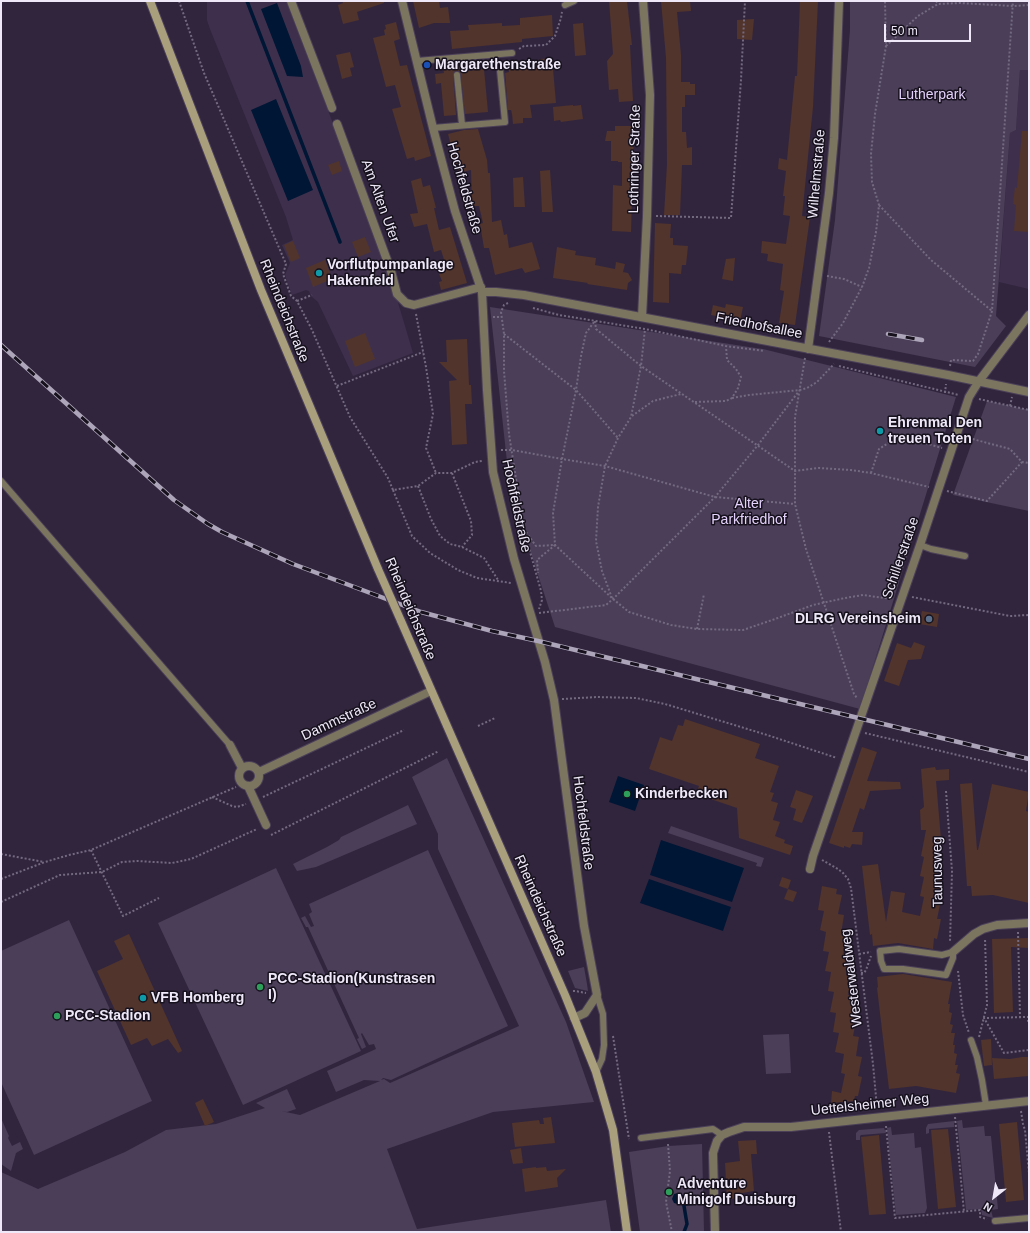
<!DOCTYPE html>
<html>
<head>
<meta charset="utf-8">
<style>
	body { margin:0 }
	#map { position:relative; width:1030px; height:1233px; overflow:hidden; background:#31253e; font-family:Helvetica,sans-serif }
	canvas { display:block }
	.frame { position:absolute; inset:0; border:2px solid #eee8f8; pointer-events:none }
	.north { position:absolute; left:974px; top:1177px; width:40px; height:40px; -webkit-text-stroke:3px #16111c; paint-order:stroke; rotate:211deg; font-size:11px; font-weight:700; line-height:16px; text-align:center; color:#eee8f8 }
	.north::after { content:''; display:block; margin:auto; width:14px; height:18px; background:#eee8f8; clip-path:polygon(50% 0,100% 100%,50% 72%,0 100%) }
	.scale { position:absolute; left:884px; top:24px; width:87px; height:18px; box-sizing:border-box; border:2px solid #eee8f8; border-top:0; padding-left:5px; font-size:12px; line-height:14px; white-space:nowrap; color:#eee8f8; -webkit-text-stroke:3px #16111c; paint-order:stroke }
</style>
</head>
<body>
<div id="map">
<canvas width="1030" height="1233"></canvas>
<div class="frame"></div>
<div class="north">N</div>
<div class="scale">50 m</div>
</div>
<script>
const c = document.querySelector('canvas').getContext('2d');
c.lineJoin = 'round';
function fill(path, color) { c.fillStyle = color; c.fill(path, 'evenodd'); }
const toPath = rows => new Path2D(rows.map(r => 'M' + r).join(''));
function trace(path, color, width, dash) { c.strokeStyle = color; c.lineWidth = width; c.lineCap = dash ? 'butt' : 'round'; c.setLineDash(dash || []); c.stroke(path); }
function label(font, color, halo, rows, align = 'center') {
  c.font = font + ' Helvetica,sans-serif'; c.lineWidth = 3; c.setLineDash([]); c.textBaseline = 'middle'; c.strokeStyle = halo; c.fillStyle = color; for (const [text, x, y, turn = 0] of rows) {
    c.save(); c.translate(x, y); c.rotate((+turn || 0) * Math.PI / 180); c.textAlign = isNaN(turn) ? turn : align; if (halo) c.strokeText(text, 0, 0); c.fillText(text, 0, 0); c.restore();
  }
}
fill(toPath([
	[207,1,286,1,385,259,413,353,353,376,318,302,311,296,309,291,306,290,292,295,285,275,290,263,282,245,293,240,286,217,210,29,207,20],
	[1020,70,1029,70,1029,289,999,282,1010,133,1016,130]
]), '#3e304d');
fill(toPath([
	[850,1,1029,1,1029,70,1020,70,1016,130,1010,133,996,316,1006,326,975,367,819,336,835,220,850,30],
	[490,307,749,347,763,349,956,397,860,709,555,627,510,489],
	[987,401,1029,410,1029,511,953,495],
	[447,758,566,1022,594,1102,493,1112,387,1149,417,1229,606,1200,611,1232,1,1232,1,1172,38,1189,125,1152,166,1130,216,1124,265,1108,256,1103,287,1089,296,1109,287,1112,281,1111,300,1115,380,1081,364,1080,336,1092,327,1071,376,1049,374,1044,369,1045,362,1033,361,1034,366,1047,362,1049,357,1039,359,1038,308,927,306,927,301,918,305,916,311,927,314,926,309,914,312,912,309,904,428,850,508,1026,391,1080,383,1078,381,1080,384,1079,390,1083,519,1026,438,849,438,834,412,777],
	[408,805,417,824,316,867,297,871,293,864,327,847,339,840,341,837],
	[671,826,764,858,761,867,756,866,757,863,668,833],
	[276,868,361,1051,243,1105,158,923],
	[69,920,152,1101,34,1155,1,1082,1,951],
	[584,967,587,984,588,991,575,988,568,971],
	[789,1034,791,1073,766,1074,763,1035],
	[1,1118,9,1136,8,1138,12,1146,20,1142,23,1149,16,1153,11,1171,1,1164],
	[962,1120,963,1128,984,1126,985,1136,991,1136,998,1209,991,1210,993,1218,982,1215,981,1209,966,1210,957,1121],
	[954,1121,954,1127,929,1129,929,1133,926,1134,926,1128,928,1124],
	[891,1127,892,1135,914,1133,915,1148,921,1147,927,1208,925,1213,896,1215,887,1128],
	[884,1128,886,1133,861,1135,860,1136,860,1140,856,1140,856,1133,859,1130],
	[702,1144,704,1232,640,1232,629,1152,668,1146]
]), '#4a3e58');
fill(toPath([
	[277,3,301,66,303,77,287,76,261,9],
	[276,99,313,190,288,201,251,110],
	[618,776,644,785,635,811,609,802],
	[661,840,744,868,732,902,650,875],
	[649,879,731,907,723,931,640,903],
	[678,1193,696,1201,694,1205,684,1206,674,1203,672,1199,674,1194]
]), '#001635');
trace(toPath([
	[247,1,340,242],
	[684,1232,687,1224,684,1206]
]), '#001635', 3.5);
fill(toPath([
	[342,1,384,1,384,3,357,12,359,20,343,24,338,5,343,3],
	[413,1,439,1,440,8,448,7,450,23,434,23,419,28],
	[609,1,627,1,632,45,630,45,633,101,619,102,618,89,609,90,607,61,613,54],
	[661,1,690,1,691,11,677,12,681,55,681,82,690,82,690,84,695,84,695,95,685,95,685,107,682,107,682,132,686,132,687,148,692,147,692,165,682,165,680,215,664,215,667,164,666,58],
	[800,1,818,1,813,107,802,216,810,217,795,325,779,323,784,291,780,290,783,264,767,261,768,254,761,253,762,241,786,244,790,216,783,215,785,196,783,196,786,171,778,169,779,158,787,160,795,76,797,76],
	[552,15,553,36,522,39,522,42,452,49,450,31,469,30,468,25,502,23,502,26,520,25,520,18],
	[754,19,752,40,737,39,737,20],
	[396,22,400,39,394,41,400,66,407,65,431,156,415,161,414,157,407,159,392,109,401,107,395,85,386,87,373,38,385,35,384,30,386,29,385,25],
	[583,23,586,55,575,56,573,24],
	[350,52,354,67,350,68,352,76,342,79,336,55],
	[552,58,556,103,530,105,532,118,523,118,523,123,513,124,512,114,511,110,508,110,505,73,509,72,508,67,541,64,540,59],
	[460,66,461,72,484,69,488,112,465,114,461,75,460,72,457,71,454,72,453,75,456,115,444,116,441,83,436,84,435,74,444,73,443,68],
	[573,105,573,106,581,105,583,119,561,122,560,120,554,121,553,107],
	[615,126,634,126,631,232,612,231,613,185,622,186,622,162,618,162,618,161,611,161,611,141,605,141,607,131,615,131],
	[478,129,487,160,488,173,490,173,492,222,501,220,504,235,507,234,509,248,532,242,540,269,525,273,522,268,495,275,489,248,484,248,480,224,483,223,479,206,472,206,471,170,458,173,448,134,464,130],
	[1022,131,1029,131,1029,232,1014,231,1016,205,1013,204,1015,187,1017,188],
	[339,161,342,171,332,175,328,165],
	[550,170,553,212,542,212,540,171],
	[523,177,525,207,514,207,513,178],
	[421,178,423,187,430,185,436,208,434,208,439,230,450,227,467,283,441,290,439,282,442,281,439,274,443,273,442,267,446,266,441,250,434,252,427,224,414,227,410,214,418,213,411,181],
	[655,223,671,224,670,238,673,238,673,245,688,246,686,265,682,265,681,274,669,273,669,303,653,302],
	[365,237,371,252,358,257,352,242],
	[293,241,300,258,291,262,284,245],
	[557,247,576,251,575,255,596,258,595,265,615,269,616,262,625,264,623,272,628,273,632,280,628,283,627,290,587,284,588,283,553,278],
	[735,258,733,281,722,279,726,259],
	[325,260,332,279,313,287,306,268],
	[726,304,743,307,740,321,711,315,713,305,725,308],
	[365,333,375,359,355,367,345,341],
	[467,339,469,385,471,385,472,404,465,404,467,444,452,445,449,381,457,380,439,362,447,362,446,340],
	[922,611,939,614,937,627,919,624],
	[914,642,925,646,921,659,908,660,899,686,884,681,897,643,911,648],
	[685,719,760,744,755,758,779,766,770,792,774,793,771,801,778,803,773,820,780,822,775,836,785,840,784,843,793,846,790,855,739,838,737,808,696,794,699,786,649,769,660,737,672,741,678,725,683,726],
	[862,747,877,752,867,781,900,782,901,789,870,791,864,810,860,808,852,832,863,832,862,845,852,844,850,848,844,846,844,848,829,843],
	[935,767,936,770,949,769,949,780,936,781,941,839,938,859,941,860,937,879,941,880,937,899,941,900,937,919,941,919,937,939,934,938,933,949,898,943,873,946,872,934,870,935,862,866,878,864,886,922,891,891,905,893,902,912,920,916,924,897,920,896,924,877,920,876,924,857,921,856,926,830,921,830,920,810,924,807,921,769],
	[972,783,977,850,978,850,992,784,1029,792,1026,811,1029,812,1029,903,993,895,972,896,971,886,967,886,960,784],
	[796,790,813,796,802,823,793,820,796,809,790,807],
	[782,877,791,880,788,889,779,886],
	[822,886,837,889,836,894,842,895,838,914,844,915,841,934,847,935,843,954,849,955,846,975,852,976,848,995,854,996,851,1015,857,1016,853,1036,859,1037,856,1056,862,1057,858,1076,862,1077,858,1096,855,1096,854,1101,831,1103,832,1091,841,1093,845,1074,841,1073,844,1054,835,1052,839,1033,833,1032,836,1013,830,1012,834,992,828,991,831,972,825,971,829,952,823,951,826,932,820,930,824,911,818,910],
	[788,889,797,892,793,902,784,899],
	[129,934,182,1051,178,1053,168,1039,152,1046,147,1038,131,1045,97,971,123,959,114,941],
	[1029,938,1029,948,1011,947,1013,1012,994,1013,992,939],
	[903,974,952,982,948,1004,950,1004,949,1012,952,1013,950,1024,953,1025,951,1033,955,1033,953,1045,955,1045,954,1053,957,1054,955,1065,958,1065,956,1073,960,1074,956,1093,916,1086,889,1089,877,988,878,987,877,977],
	[991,1039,992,1065,984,1066,981,1040],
	[1022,1057,1029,1057,1029,1076,994,1079,992,1058,1010,1059],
	[203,1099,214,1122,205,1126,195,1103],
	[551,1117,555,1143,515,1147,512,1123,539,1120,540,1124,544,1124,543,1118],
	[1017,1122,1024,1200,1006,1202,999,1124],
	[948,1129,956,1207,938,1209,931,1130],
	[879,1135,886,1214,869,1215,861,1137],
	[756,1140,757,1154,751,1154,754,1191,742,1193,742,1198,727,1199,725,1163,740,1161,738,1141],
	[521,1148,523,1163,513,1164,510,1150],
	[536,1167,536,1168,546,1167,547,1171,566,1169,557,1178,558,1187,525,1192,522,1169]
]), '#51342c');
const lane = toPath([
	[565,5,574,1],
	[417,61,512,53],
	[457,75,462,125],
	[433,128,505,122,500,70],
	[1,481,230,745],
	[920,545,931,549,965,556],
	[899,949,942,955,953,952,953,958,946,975,903,969,884,969,881,961,880,951,899,949],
	[971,1040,977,1057,982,1080,986,1105],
	[596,1072,602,1059,604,1045,603,1014,597,995],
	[641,1138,713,1129,722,1135],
	[995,1221,1029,1218]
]);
const street = toPath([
	[291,1,332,108],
	[402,1,433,128,455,211,482,292,487,390,493,472,514,559,545,662,554,700,584,926,597,995,585,1013,574,1018],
	[337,124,391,271,397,294,406,303,414,305,481,287],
	[482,292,496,292,524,295,948,375,1029,392],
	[642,317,647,216,650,95,643,1],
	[808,349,829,193,834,138,839,1],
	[230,745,242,768],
	'239 776a10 10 0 1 1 20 0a10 10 0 1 1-20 0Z',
	[259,772,431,691],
	[248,786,266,825],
	[810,869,813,856,920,545,969,397,979,381,1029,315],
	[953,952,974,934,983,929,997,925,1029,923],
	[715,1232,713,1153,717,1141,722,1135,729,1132,744,1127,791,1127,1029,1101]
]);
const secondary = toPath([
	[150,1,261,290,378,569],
	[401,621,565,995,596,1072,613,1130,627,1232]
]);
trace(lane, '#4b4058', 8);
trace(street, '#4b4058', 10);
trace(secondary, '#4b4058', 10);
trace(toPath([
	[179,1,204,73,286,264,283,274,291,296,297,301,312,330,350,417,388,478,393,490,418,486,436,473,452,473,475,462,482,461],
	[936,1,938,4],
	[886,46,918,16,938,4,960,3,1013,6,1029,5],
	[519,49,524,46,546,45,555,36,561,18,562,12],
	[879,205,931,260,992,311],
	[656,216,731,218,741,80,745,1],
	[827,276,844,279,862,287],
	[297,301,312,295],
	[508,303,504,305,501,312,504,334,504,371,509,434,524,530,541,591,542,600,539,609],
	[533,308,559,315,645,329,726,346,764,351],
	[416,314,426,367,433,414,426,448,436,473],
	[493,317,502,317],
	[595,321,596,329,641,366,795,471,819,468,851,470,871,473,929,487],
	[594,322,586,333,581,356,576,390,562,459,605,466,715,497,795,504],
	[504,334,576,390,618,438],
	[829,342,843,323,862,287,869,268,876,232,879,205,872,182,871,154,875,114,886,46,885,1],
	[805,358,795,417,795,504,806,549,854,694,857,698],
	[839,366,959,395],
	[950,366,951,360,973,361,978,354,992,311,1013,1],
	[337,386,423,352],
	[945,393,946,384],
	[732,398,749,395,800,390,807,388,817,382,834,364],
	[979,399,1029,410],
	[695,402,726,401,732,398,738,388,741,377,736,369,727,360,726,346],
	[1010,406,1012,397],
	[632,416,653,401,681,394],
	[965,437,1010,449,1022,462,1029,463],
	[501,450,512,450,562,459,553,513,555,545,613,599,629,612,671,625,697,629,743,630,775,619,813,605,845,598,863,595,891,599],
	[452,473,471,521,472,535,462,547],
	[871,473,879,449,893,440,905,437,942,448],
	[418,486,431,519,440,536,450,544,462,547,484,558,498,580],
	[393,490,412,536,430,553,458,570,477,578,511,583],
	[947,491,987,501,1022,462],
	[526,532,536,546,555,545,537,560,538,573],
	[912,597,1010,616,1029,615],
	[612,598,602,571,596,541,598,507,605,466,618,438,631,417,641,366,645,329],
	[539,613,606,605,613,599,715,497,758,445,799,391],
	[697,629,704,594],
	[562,699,597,697,636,698,665,704,764,734,837,758],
	[478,726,495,718],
	[865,733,1029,772],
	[946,791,952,871,950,942],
	[212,797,232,806,237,807,246,804],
	[263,797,404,730],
	[271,835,439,751],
	[91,850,123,916,159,898],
	[1,854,44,862],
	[822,860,838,869,843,873,848,879,851,888,873,1064,877,1108],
	[1,879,45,862,69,855,91,850,236,787],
	[1,902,60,875,102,872,122,862,137,861,172,863,191,859,257,829],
	[1018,932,1020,1017],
	[859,954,871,952],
	[958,971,963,1015,969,1033],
	[861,973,864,973,866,970,871,956],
	[573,991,575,991,586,993],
	[1029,1021,1028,1021,1028,1017,984,1018,1004,1053,1029,1050],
	[613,1036,629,1139],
	[979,1037,987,1005,985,938],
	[1021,1111,1023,1124,1025,1130,1029,1173],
	[955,1117,964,1212],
	[886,1126,895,1218,980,1210,980,1217,987,1219],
	[829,1132,841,1232],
	[668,1144,670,1171,666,1202,672,1232]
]), '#746a80', 2, [2, 2]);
trace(lane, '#7b7560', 6);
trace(street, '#7b7560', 8);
trace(secondary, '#a99f7d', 8);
const rail = toPath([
	[888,334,922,340],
	[1,345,174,500,208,524,222,532,293,564,421,612,492,631,538,641,1029,759]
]);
trace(rail, '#ada5b9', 4.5);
trace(rail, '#16111c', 3, [9]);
const secondaryBridge = toPath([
	[378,569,401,621]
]);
trace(secondaryBridge, '#4b4058', 10, []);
trace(secondaryBridge, '#a99f7d', 8);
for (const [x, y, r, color] of [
	[427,65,4,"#1a4fb4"],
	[319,273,4,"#0f9aa8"],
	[880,431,4,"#0f9aa8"],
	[929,619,4,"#5c6f8a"],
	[627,794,4,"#2e9e5b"],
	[260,987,4,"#2e9e5b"],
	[143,998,4,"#0f9aa8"],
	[57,1016,4,"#2e9e5b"],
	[669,1192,4,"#2e9e5b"]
]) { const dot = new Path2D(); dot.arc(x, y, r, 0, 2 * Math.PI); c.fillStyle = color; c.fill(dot); trace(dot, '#16111c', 1.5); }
label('bold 14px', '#eee8f8', '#16111c', [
	["Margarethenstraße",435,65],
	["Vorflutpumpanlage",327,265],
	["Hakenfeld",327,281],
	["Ehrenmal Den",888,423],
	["treuen Toten",888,439],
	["DLRG Vereinsheim",921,619,"right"],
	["Kinderbecken",635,794],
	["PCC-Stadion(Kunstrasen",268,979],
	["I)",268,995],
	["VFB Homberg",151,998],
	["PCC-Stadion",65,1016],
	["Adventure",677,1184],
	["Minigolf Duisburg",677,1200]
], 'left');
label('14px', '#e4d2fc', '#16111c', [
	["Lutherpark",932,95],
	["Alter",749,504],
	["Parkfriedhof",749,520]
]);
label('14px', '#eee8f8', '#16111c', [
	["Lothringer Straße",635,159,-89],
	["Wilhelmstraße",817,174,-85],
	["Hochfeldstraße",464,188,74],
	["Am Alten Ufer",380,201,70],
	["Rheindeichstraße",284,311,68],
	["Friedhofsallee",759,326,11],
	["Hochfeldstraße",516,506,78],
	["Schillerstraße",901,558,-71],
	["Rheindeichstraße",410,609,67],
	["Dammstraße",339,720,-25],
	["Hochfeldstraße",583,823,83],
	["Taunusweg",938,872,-91],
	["Rheindeichstraße",540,906,66],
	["Westerwaldweg",852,978,-97],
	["Uettelsheimer Weg",870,1105,-6]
]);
</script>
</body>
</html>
